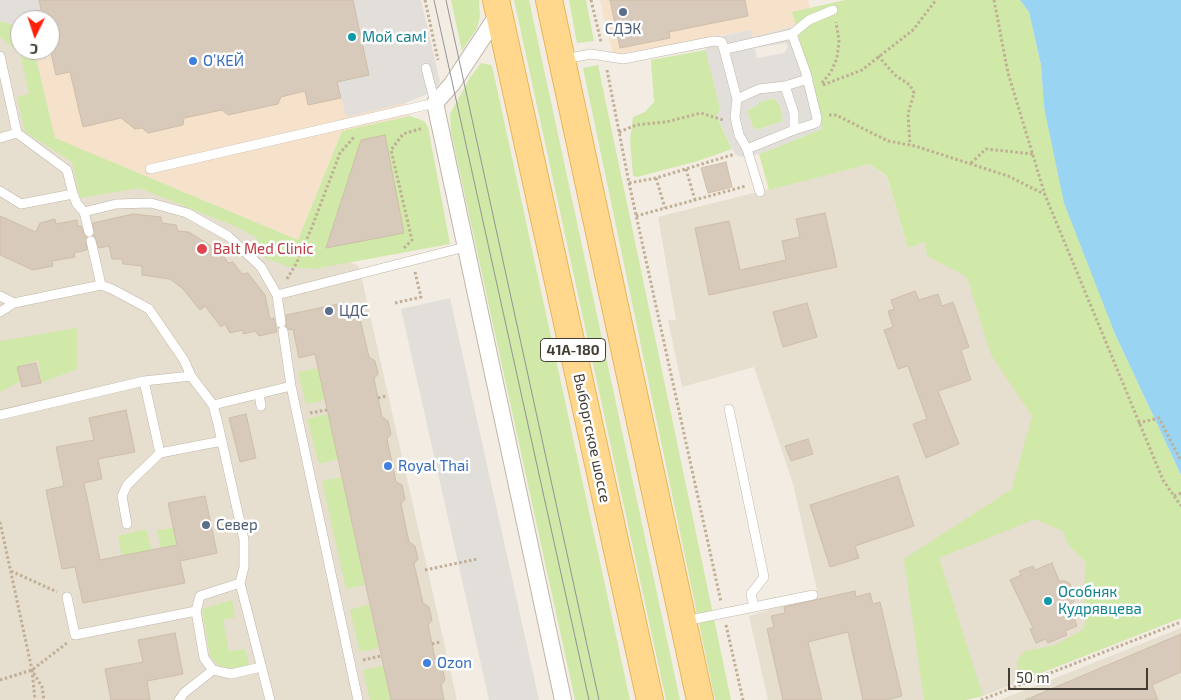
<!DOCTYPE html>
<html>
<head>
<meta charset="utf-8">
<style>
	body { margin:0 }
	#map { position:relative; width:1181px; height:700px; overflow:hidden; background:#f2ece2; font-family:"Exo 2",sans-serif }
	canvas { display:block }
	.north { position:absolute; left:10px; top:10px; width:50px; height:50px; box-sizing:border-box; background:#fff; border:1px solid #b4b1ad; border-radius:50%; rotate:184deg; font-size:14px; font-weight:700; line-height:20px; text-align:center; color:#433c32 }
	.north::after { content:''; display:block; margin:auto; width:18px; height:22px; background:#ff210c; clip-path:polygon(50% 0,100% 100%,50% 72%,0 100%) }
	.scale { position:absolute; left:1008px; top:668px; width:140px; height:22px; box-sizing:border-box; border:2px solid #433c32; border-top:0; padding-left:6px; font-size:15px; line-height:18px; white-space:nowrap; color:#433c32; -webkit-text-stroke:4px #fff; paint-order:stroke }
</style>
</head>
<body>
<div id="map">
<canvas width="1181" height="700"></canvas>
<div class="north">С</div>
<div class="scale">50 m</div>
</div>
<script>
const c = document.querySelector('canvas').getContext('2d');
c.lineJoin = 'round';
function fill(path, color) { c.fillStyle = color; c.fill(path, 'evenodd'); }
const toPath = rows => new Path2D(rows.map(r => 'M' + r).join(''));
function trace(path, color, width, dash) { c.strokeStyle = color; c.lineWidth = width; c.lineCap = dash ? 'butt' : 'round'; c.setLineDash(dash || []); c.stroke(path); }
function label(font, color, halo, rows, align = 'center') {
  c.font = font + ' "Exo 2",sans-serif'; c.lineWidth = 5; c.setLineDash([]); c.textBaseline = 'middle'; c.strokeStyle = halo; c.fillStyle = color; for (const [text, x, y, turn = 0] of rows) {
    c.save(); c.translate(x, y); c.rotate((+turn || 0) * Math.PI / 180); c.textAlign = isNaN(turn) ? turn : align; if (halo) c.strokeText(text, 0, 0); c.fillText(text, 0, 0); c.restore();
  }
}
fill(toPath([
	[0,21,20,26,20,50,34,50,55,138,359,266,457,700,0,700],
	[869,164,887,177,908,248,991,219,1181,618,983,696,965,700,768,700,749,616,818,595,793,484,754,367,682,387,668,320,676,320,658,217],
	[1181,628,1181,700,1000,700]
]), '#e6decf');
fill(toPath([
	[0,0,421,0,440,82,432,92,405,103,410,116,342,131,298,240,55,138,34,50,50,50,50,20,20,20,20,26,0,21],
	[600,0,808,0,810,8,792,12,795,26,753,37,750,30,613,55]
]), '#f6e1cb');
fill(toPath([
	[451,0,479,0,480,17,477,28,462,51],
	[514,0,529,0,680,700,666,700],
	[569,0,586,0,594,41,577,43],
	[845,0,1020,0,1029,12,1041,65,1044,107,1115,334,1181,475,1181,618,1023,680,1017,671,1017,660,1025,651,1056,645,1084,629,1086,617,1084,594,1086,562,1069,546,1063,531,1035,519,939,558,983,696,965,700,924,700,904,559,1012,489,1032,416,991,355,967,277,927,256,925,242,908,248,887,176,869,164,769,190,759,154,822,129,792,12],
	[0,21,20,26,20,50,34,50,55,138,298,240,342,131,410,116,424,121,428,127,450,244,314,269,290,267,268,259,267,261,256,237,234,226,139,188,80,198,72,162,25,132,17,97,29,94,20,53,0,37],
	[706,50,720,108,717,117,732,149,698,161,637,177,633,176,630,141,633,117,645,112,654,102,651,60],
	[481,63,491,65,493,70,630,700,575,700,451,132,450,114,471,76],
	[598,65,731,700,715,700,583,68],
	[774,98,780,105,783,121,756,130,753,128,747,110,757,106,759,102],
	[77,328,77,369,41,383,38,360,18,367,21,381,0,392,0,341],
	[318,368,325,400,306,404,298,372],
	[328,414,338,459,319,464,307,419],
	[342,477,365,585,346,589,322,481],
	[173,528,177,545,161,549,157,530],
	[146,529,152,551,122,557,118,536],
	[232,600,235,617,223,620,229,651,245,649,249,665,235,668,220,667,210,656,202,609],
	[369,604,379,648,360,652,350,610],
	[383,666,391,700,370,700,363,670]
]), '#d0e9a8');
fill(toPath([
	[0,0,39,0,43,20,20,20,20,26,0,21],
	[319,0,421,0,440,82,432,92,405,103,346,117],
	[795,26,822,129,759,154,741,157,735,154,717,117,720,108,703,40,750,30,753,37],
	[786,43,788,47,784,53,757,58,755,48],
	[774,98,780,105,783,121,756,130,753,128,747,110,757,106,759,102],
	[450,298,499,519,539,700,489,700,401,309]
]), '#e2dfdb');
fill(toPath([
	[1020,0,1181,0,1181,475,1115,334,1064,203,1044,107,1041,65,1029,12]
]), '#9ad4f3');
const building = toPath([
	[39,0,353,0,369,75,337,82,341,98,308,105,305,91,281,97,278,104,228,115,222,110,184,118,183,125,148,133,142,128,135,129,121,118,83,127,70,72,56,75,50,49,50,20,43,20,39,0],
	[610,0,745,0,748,16,669,32,670,38,620,48,610,0],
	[385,135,404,233,326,248,361,140,385,135],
	[726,162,732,187,708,193,701,168,726,162],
	[825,213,837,267,709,295,695,228,729,221,740,270,786,260,782,241,800,237,796,219,825,213],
	[133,214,161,217,162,223,176,225,178,231,189,232,222,253,228,263,233,262,242,274,248,273,265,295,270,319,274,318,277,332,259,336,255,331,244,334,242,330,230,333,225,324,221,327,205,306,200,310,183,289,170,279,142,275,142,266,123,264,122,259,112,259,109,246,99,248,94,236,93,223,133,214],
	[0,216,36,232,40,223,55,219,56,224,77,220,78,226,81,226,86,237,87,250,74,253,75,257,52,261,53,266,33,270,0,255,0,216],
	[915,291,919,300,938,294,942,306,953,302,969,347,961,350,971,380,938,391,959,444,926,458,913,424,927,419,908,366,898,369,884,330,893,327,888,311,894,309,891,300,915,291],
	[343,303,344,308,353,306,355,316,359,315,369,357,375,361,378,374,374,379,382,417,388,421,391,434,387,439,396,482,402,485,405,499,401,504,409,542,415,546,418,559,414,564,423,603,429,607,432,620,428,625,436,663,442,667,445,680,441,685,444,700,391,700,315,354,299,358,293,329,289,330,286,326,286,315,343,303],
	[807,303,817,337,783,347,773,312,807,303],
	[36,363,41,383,22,387,17,367,36,363],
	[126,410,135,452,98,459,102,479,84,483,100,560,177,545,168,503,205,496,217,553,180,561,185,583,83,603,75,567,62,569,46,490,64,486,56,447,94,440,89,418,126,410],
	[246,414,256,458,240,462,229,418,246,414],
	[808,439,813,454,791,461,785,446,808,439],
	[898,476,914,526,855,546,859,558,830,567,810,505,898,476],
	[1052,563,1059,581,1066,581,1070,584,1076,594,1071,610,1077,626,1065,631,1067,635,1048,643,1046,639,1036,643,1030,629,1033,628,1010,580,1021,575,1019,571,1033,566,1035,570,1052,563],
	[855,591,856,597,870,593,873,604,880,602,902,696,887,700,863,700,848,632,808,642,822,700,783,700,767,629,774,627,771,616,785,613,784,607,855,591],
	[175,633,183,674,147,681,150,700,111,700,105,669,143,662,138,640,175,633],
	[1181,634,1181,672,1152,685,1158,700,1025,700,1181,634]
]);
fill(building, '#d7caba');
trace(building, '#cfbeaa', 1);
const lane = toPath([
	[792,34,806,73,817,118,816,123,794,130],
	[726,49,792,34,809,20,833,10],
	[0,56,17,133,67,170,73,194,77,204,84,212,89,232],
	[565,59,591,54,623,59,714,41,722,42,737,99],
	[785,86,808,79],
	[0,138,17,133],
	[747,149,794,130,794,113,785,86,759,89,737,99,735,117,739,135,747,149,760,192],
	[150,169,435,103,426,68],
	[0,191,21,204,73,194],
	[84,212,116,204,151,203,187,213,228,236,261,267,277,295,281,323],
	[91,241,101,285],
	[277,295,465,247],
	[0,296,14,303,101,285,112,289,149,309,184,360,191,376],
	[0,312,14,303],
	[283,331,291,386,358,700],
	[144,381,160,453],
	[259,394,261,406],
	[213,405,291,386],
	[729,409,764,577,751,594,754,607],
	[0,415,144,381,191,376,213,405,218,424,244,540,244,567,240,583,270,700],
	[127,524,122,496,127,485,160,453,222,441],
	[240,583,200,596,196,611,204,658,213,670,231,674,261,667],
	[67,597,75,635,196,611],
	[685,621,813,595],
	[179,700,184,693,213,670]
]);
const street = toPath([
	[499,13,452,84,435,103,563,700]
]);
const primary = toPath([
	[496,0,650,700],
	[549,0,700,700]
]);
trace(lane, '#c0b6a7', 10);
trace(street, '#c0b6a7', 18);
trace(primary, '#e9b559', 28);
trace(toPath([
	[425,0,438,60],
	[591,0,601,42],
	[994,0,1008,73,1045,195,1163,480,1181,506],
	[878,56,895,75,910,85,914,93,908,114,910,145],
	[607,70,629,183,721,602],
	[822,83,831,72,837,58,839,41,836,22],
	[823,85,862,70,913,30,936,0],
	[829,115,836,115,888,141,915,146,1008,176,1044,194],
	[619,132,636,125,666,122,701,113,723,120],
	[971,163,986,149,1033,154],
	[686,169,695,200],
	[656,178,665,208],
	[629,183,656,178,735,154],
	[636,216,746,186],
	[404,248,412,240,391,150,403,134,423,128],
	[287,279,297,262,312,227,340,153,354,137],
	[395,303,421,297,415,272],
	[378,398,386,396],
	[310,413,327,410],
	[1138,423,1159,418,1181,461],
	[1174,496,1181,493],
	[0,522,32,670,42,687,44,700],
	[425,570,477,559],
	[11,571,57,592],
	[726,625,743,700],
	[432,644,440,642],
	[363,660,381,656],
	[32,670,35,700],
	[0,680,32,670,67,643],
	[981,700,1181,622]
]), '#c0ae95', 3, [2.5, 2.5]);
trace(lane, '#fff', 9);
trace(street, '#fff', 16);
trace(primary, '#ffd88e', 26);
trace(toPath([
	[434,0,589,700],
	[446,0,599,700]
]), '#939393', 1);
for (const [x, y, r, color] of [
	[623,12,5,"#5c6f8a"],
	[352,37,5,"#0f9aa8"],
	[193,61,5,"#3f7fe0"],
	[202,249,6,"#e0444e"],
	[329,311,5,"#5c6f8a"],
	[388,466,5,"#3f7fe0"],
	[206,525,5,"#5c6f8a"],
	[1048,601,5,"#0f9aa8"],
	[427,663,5,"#3f7fe0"]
]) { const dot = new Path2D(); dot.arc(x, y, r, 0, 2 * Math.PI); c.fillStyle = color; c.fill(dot); trace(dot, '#fff', 2); }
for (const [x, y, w] of [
	[573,350,65]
]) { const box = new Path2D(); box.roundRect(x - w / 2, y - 11.5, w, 23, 4); c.fillStyle = '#fff'; c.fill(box); trace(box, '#433c32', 1); }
label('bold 14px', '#433c32', null, [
	["41А-180",573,350]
]);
label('15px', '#4e5e75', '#fff', [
	["СДЭК",623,29,"center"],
	["ЦДС",339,311],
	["Север",216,525]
], 'left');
label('15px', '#0d838f', '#fff', [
	["Мой сам!",362,37],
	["Особняк",1058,592],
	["Кудрявцева",1058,609]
], 'left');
label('15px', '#366cbe', '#fff', [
	["О’КЕЙ",203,61],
	["Royal Thai",398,466],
	["Ozon",437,663]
], 'left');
label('15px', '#be3a42', '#fff', [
	["Balt Med Clinic",213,249]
], 'left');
label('15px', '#433c32', '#fff', [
	["Выборгское шоссе",592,438,78]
]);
</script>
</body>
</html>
